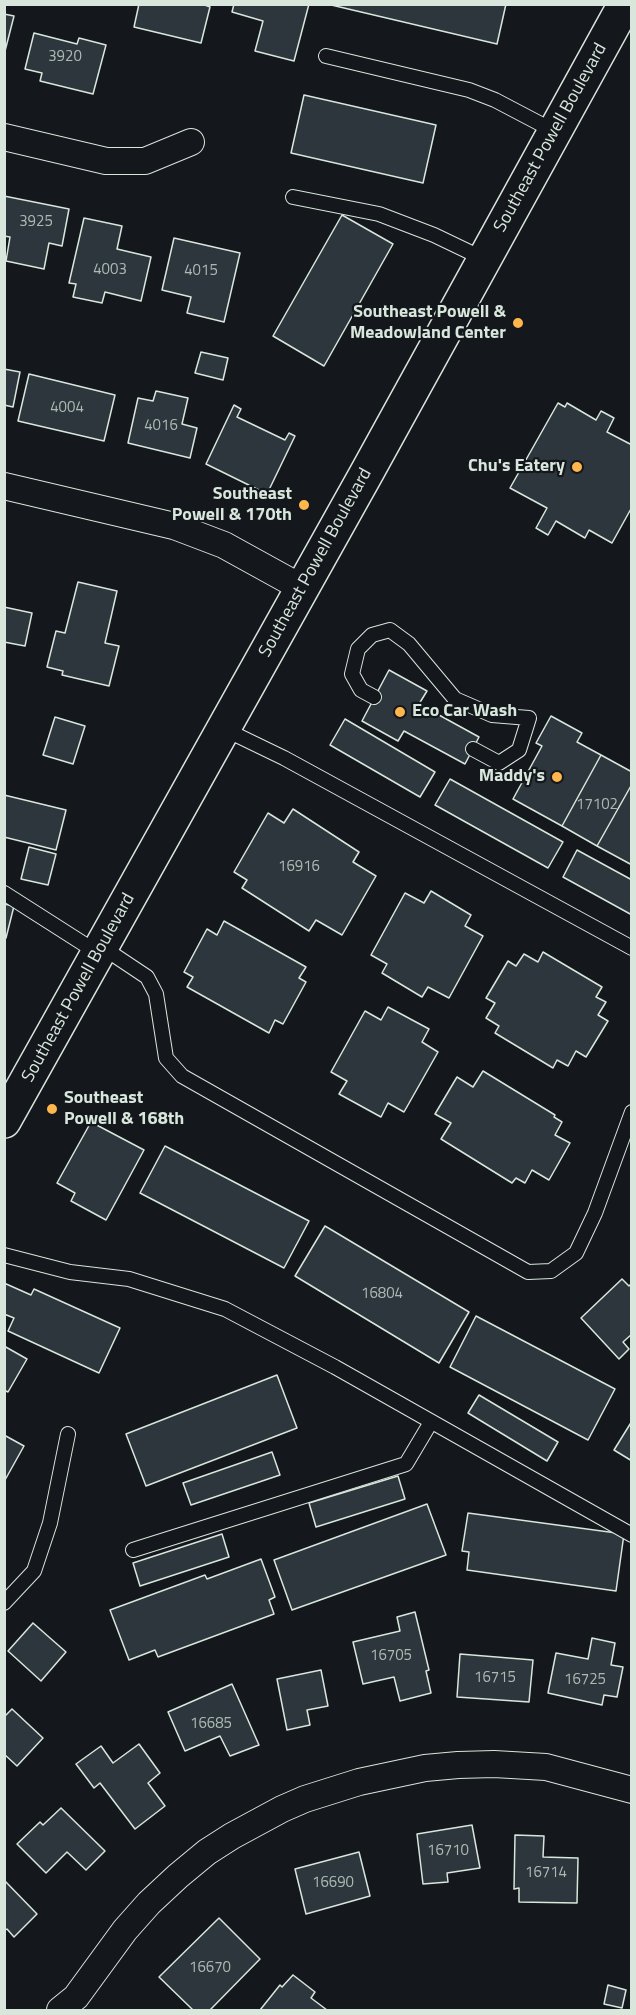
<!DOCTYPE html>
<html>
<head>
<meta charset="utf-8">
<style>
	body { margin:0 }
	#map { position:relative; width:636px; height:2015px; overflow:hidden; background:#14181c; font-family:"Titillium Web",sans-serif }
	canvas { display:block }
	.frame { position:absolute; inset:0; border:6px solid #d8e6dc; pointer-events:none }
</style>
</head>
<body>
<div id="map">
<canvas width="636" height="2015"></canvas>
<div class="frame"></div>
</div>
<script>
const c = document.querySelector('canvas').getContext('2d');
c.lineJoin = 'round';
function fill(path, color) { c.fillStyle = color; c.fill(path, 'evenodd'); }
const toPath = rows => new Path2D(rows.map(r => 'M' + r).join(''));
function trace(path, color, width, dash) { c.strokeStyle = color; c.lineWidth = width; c.lineCap = dash ? 'butt' : 'round'; c.setLineDash(dash || []); c.stroke(path); }
function label(font, color, halo, rows, align = 'center') {
  c.font = font + ' "Titillium Web",sans-serif'; c.lineWidth = 4.5; c.setLineDash([]); c.textBaseline = 'middle'; c.strokeStyle = halo; c.fillStyle = color; for (const [text, x, y, turn = 0] of rows) {
    c.save(); c.translate(x, y); c.rotate((+turn || 0) * Math.PI / 180); c.textAlign = isNaN(turn) ? turn : align; if (halo) c.strokeText(text, 0, 0); c.fillText(text, 0, 0); c.restore();
  }
}
const building = toPath([
	[139,4,202,4,210,7,201,43,134,27,139,4],
	[234,4,309,4,294,61,255,51,263,21,232,12,234,4],
	[327,4,506,4,497,44,327,4],
	[4,14,14,16,4,55,4,14],
	[34,33,77,44,79,38,106,45,93,94,40,81,42,73,25,69,34,33],
	[304,95,436,125,423,183,291,153,304,95],
	[4,196,69,209,62,246,49,243,44,269,6,261,10,237,4,236,4,196],
	[342,215,393,244,324,366,273,336,342,215],
	[84,218,122,226,117,249,151,257,141,301,105,292,102,303,73,297,76,284,69,283,84,218],
	[174,238,240,253,224,322,187,313,191,297,162,290,174,238],
	[201,352,228,358,223,380,195,373,201,352],
	[4,369,20,372,13,407,4,405,4,369],
	[29,374,115,395,104,441,18,421,29,374],
	[156,391,188,398,182,424,197,428,190,458,128,443,138,398,153,401,156,391],
	[558,403,565,407,567,403,596,420,601,411,614,418,607,432,632,445,632,507,612,543,589,530,585,538,556,521,548,535,536,528,547,508,510,488,558,403],
	[234,405,241,409,237,417,285,440,289,433,295,436,267,494,206,464,234,405],
	[78,582,117,591,105,643,119,646,109,686,62,675,63,671,47,667,56,631,65,633,78,582],
	[4,607,32,613,25,646,4,642,4,607],
	[389,670,427,691,419,704,479,737,465,764,404,731,398,741,362,721,389,670],
	[551,716,582,733,577,742,601,755,562,826,513,799,542,746,536,743,551,716],
	[55,717,85,726,73,764,43,755,55,717],
	[345,719,435,772,420,797,330,745,345,719],
	[601,755,632,772,632,784,597,846,562,826,601,755],
	[450,779,563,842,548,868,435,805,450,779],
	[632,784,632,865,597,846,632,784],
	[4,795,66,810,56,850,4,837,4,795],
	[293,809,359,852,353,862,376,876,342,935,316,920,309,931,242,888,247,880,234,872,268,813,284,823,293,809],
	[29,847,56,854,48,885,21,879,29,847],
	[577,850,632,880,632,915,563,877,577,850],
	[431,891,471,915,465,926,483,936,449,998,428,987,422,997,382,973,387,964,371,955,405,893,424,903,431,891],
	[4,904,14,906,6,938,4,938,4,904],
	[224,921,306,967,299,978,306,982,283,1024,275,1020,269,1033,187,987,193,977,184,972,207,929,217,935,224,921],
	[543,952,602,987,596,997,606,1002,598,1015,608,1021,586,1057,576,1051,568,1066,557,1060,553,1068,495,1033,499,1026,486,1018,495,1003,486,998,508,961,516,966,524,954,538,962,543,952],
	[388,1007,429,1029,422,1042,438,1052,404,1112,388,1103,381,1117,339,1094,347,1081,331,1072,365,1011,381,1020,388,1007],
	[483,1071,555,1115,554,1117,562,1122,555,1135,570,1143,549,1180,532,1170,525,1183,516,1178,512,1183,441,1139,451,1123,435,1114,457,1077,473,1087,483,1071],
	[91,1122,144,1150,106,1220,71,1201,75,1193,57,1183,91,1122],
	[165,1146,309,1221,284,1268,140,1193,165,1146],
	[325,1226,469,1312,439,1363,295,1276,325,1226],
	[622,1279,629,1286,632,1283,632,1334,623,1342,629,1349,619,1359,581,1318,622,1279],
	[4,1283,31,1295,34,1289,120,1328,99,1373,8,1331,14,1318,4,1314,4,1283],
	[476,1316,615,1389,588,1440,450,1367,476,1316],
	[4,1346,27,1359,8,1392,4,1390,4,1346],
	[277,1375,297,1428,146,1486,126,1434,277,1375],
	[479,1395,558,1442,547,1461,468,1413,479,1395],
	[632,1421,632,1461,614,1450,632,1421],
	[4,1435,24,1446,5,1480,4,1480,4,1435],
	[272,1452,280,1475,191,1505,183,1483,272,1452],
	[398,1476,405,1499,316,1527,309,1503,398,1476],
	[427,1504,446,1555,292,1610,274,1560,427,1504],
	[468,1513,624,1534,616,1591,467,1570,469,1552,462,1551,468,1513],
	[222,1534,229,1557,140,1586,133,1563,222,1534],
	[261,1559,275,1597,269,1600,274,1614,158,1657,155,1650,129,1660,110,1610,205,1575,207,1579,261,1559],
	[415,1612,429,1670,426,1671,431,1693,400,1701,394,1677,363,1684,353,1642,400,1631,397,1617,415,1612],
	[33,1623,66,1652,41,1681,8,1651,33,1623],
	[592,1638,615,1643,611,1665,623,1667,617,1697,604,1695,602,1705,548,1693,556,1653,588,1659,592,1638],
	[460,1654,533,1660,529,1702,457,1697,460,1654],
	[321,1670,328,1706,307,1710,310,1725,287,1730,277,1679,321,1670],
	[232,1684,259,1745,230,1756,220,1736,185,1751,168,1712,232,1684],
	[12,1709,43,1738,17,1766,4,1754,4,1717,12,1709],
	[139,1744,160,1773,148,1783,165,1806,135,1829,100,1783,94,1788,76,1764,101,1746,113,1763,139,1744],
	[61,1808,105,1851,86,1870,67,1852,46,1873,17,1844,40,1822,43,1825,61,1808],
	[472,1825,480,1868,447,1873,448,1882,423,1884,417,1834,472,1825],
	[515,1835,544,1836,543,1857,578,1858,577,1903,519,1902,519,1888,514,1889,515,1835],
	[359,1852,370,1896,306,1914,295,1869,359,1852],
	[4,1880,37,1914,14,1937,7,1929,4,1931,4,1880],
	[219,1918,260,1959,210,2010,193,2010,159,1977,219,1918],
	[293,1975,315,1992,311,1998,327,2010,260,2010,280,1985,282,1987,293,1975],
	[608,1985,626,1990,622,2008,604,2004,608,1985]
]);
fill(building, '#2c363c');
trace(building, '#d8e6dc', 1.5);
const lane = toPath([
	[326,56,469,90,495,100,554,131],
	[293,197,379,214,434,235,484,259],
	[374,697,361,690,352,674,358,649,372,635,390,630,409,644,455,699,492,715,529,718,519,750,499,763,473,749],
	[224,729,284,758,632,948],
	[4,893,98,953],
	[102,947,147,977,156,994,166,1058,182,1076,528,1272,551,1271,576,1253,595,1213,632,1112],
	[4,1255,70,1272,129,1279,225,1309,335,1367,632,1535],
	[133,1550,406,1464,431,1422],
	[4,1603,34,1571,50,1523,68,1434]
]);
const street = toPath([
	[4,137,106,161,145,161,191,142],
	[4,486,174,526,224,545,302,588],
	[60,2010,76,1997,125,1930,149,1903,178,1876,207,1852,232,1836,282,1809,305,1799,359,1782,425,1768,458,1765,494,1764,546,1767,632,1790]
]);
const primary = toPath([
	[4,1121,366,474,625,4]
]);
trace(lane, '#d8e6dc', 16);
trace(street, '#d8e6dc', 28);
trace(primary, '#d8e6dc', 36);
trace(lane, '#14181c', 14);
trace(street, '#14181c', 26);
trace(primary, '#14181c', 33);
for (const [x, y, r, color] of [
	[518,323,6,"#ffb74d"],
	[577,467,6,"#ffb74d"],
	[304,505,6,"#ffb74d"],
	[400,712,6,"#ffb74d"],
	[557,777,6,"#ffb74d"],
	[52,1109,6,"#ffb74d"]
]) { const dot = new Path2D(); dot.arc(x, y, r, 0, 2 * Math.PI); c.fillStyle = color; c.fill(dot); trace(dot, '#14181c', 2); }
label('15px', '#adbab4', null, [
	["3920",65,57],
	["3925",36,222],
	["4003",110,270],
	["4015",201,271],
	["4004",67,408],
	["4016",161,426],
	["17102",597,805],
	["16916",299,867],
	["16804",382,1294],
	["16705",391,1656],
	["16715",495,1678],
	["16725",585,1680],
	["16685",211,1724],
	["16710",448,1851],
	["16714",546,1873],
	["16690",333,1883],
	["16670",210,1968]
]);
label('18px', '#d8e6dc', '#14181c', [
	["Southeast Powell Boulevard",551,138,-61],
	["Southeast Powell Boulevard",316,563,-61],
	["Southeast Powell Boulevard",79,988,-61]
]);
label('bold 18px', '#d8e6dc', '#14181c', [
	["Southeast Powell &",506,313],
	["Meadowland Center",506,334],
	["Chu's Eatery",565,467],
	["Southeast",292,495],
	["Powell & 170th",292,516],
	["Eco Car Wash",412,712,"left"],
	["Maddy's",545,777],
	["Southeast",64,1099,"left"],
	["Powell & 168th",64,1120,"left"]
], 'right');
</script>
</body>
</html>
